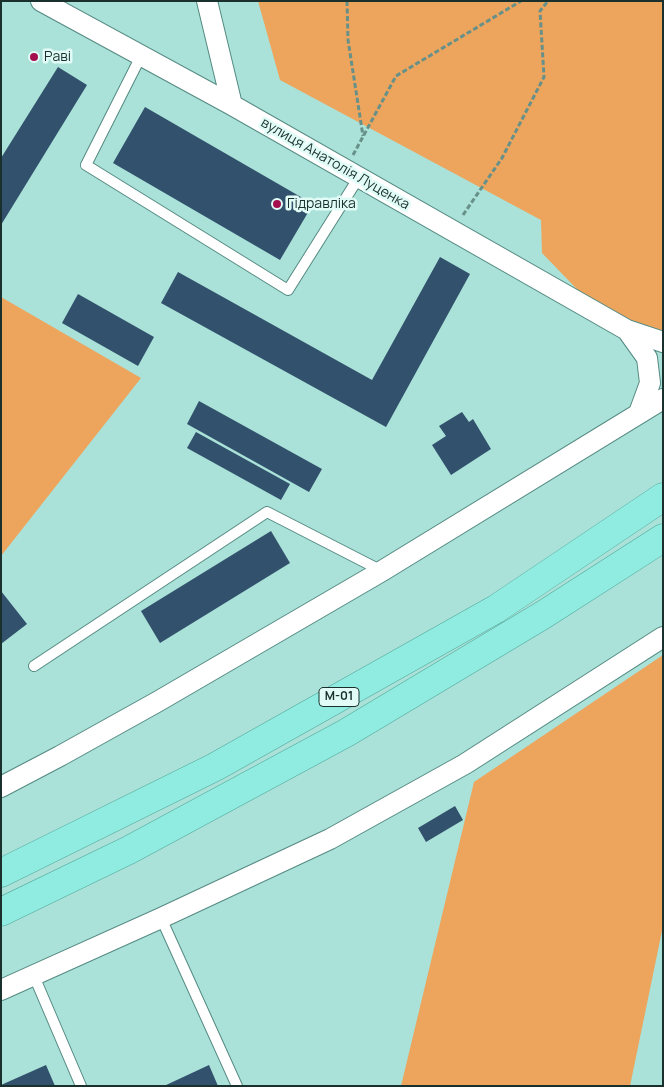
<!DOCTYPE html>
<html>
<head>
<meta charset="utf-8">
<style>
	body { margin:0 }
	#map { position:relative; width:664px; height:1087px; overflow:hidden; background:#aae1d8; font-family:Manrope,sans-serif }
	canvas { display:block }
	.frame { position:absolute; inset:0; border:2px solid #19302c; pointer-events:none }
</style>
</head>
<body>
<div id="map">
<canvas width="664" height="1087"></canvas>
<div class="frame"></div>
</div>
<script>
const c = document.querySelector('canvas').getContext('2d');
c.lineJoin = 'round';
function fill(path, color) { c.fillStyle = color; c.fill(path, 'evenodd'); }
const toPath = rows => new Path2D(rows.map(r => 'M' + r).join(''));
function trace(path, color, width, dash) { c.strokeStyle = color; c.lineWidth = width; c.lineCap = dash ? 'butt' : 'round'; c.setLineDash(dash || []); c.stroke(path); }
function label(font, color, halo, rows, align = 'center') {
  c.font = font + ' Manrope,sans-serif'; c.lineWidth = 5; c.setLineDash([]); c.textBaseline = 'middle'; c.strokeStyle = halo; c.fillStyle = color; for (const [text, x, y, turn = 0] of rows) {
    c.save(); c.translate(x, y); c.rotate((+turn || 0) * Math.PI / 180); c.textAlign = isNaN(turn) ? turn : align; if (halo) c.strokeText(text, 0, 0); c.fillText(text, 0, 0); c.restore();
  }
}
fill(toPath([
	[258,1,663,1,663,332,600,313,542,253,541,220,280,80],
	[1,297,141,378,1,556],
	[663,655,663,926,630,1086,401,1086,474,782]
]), '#eda55d');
fill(toPath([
	[58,67,87,85,1,225,1,158],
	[145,107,313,204,280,260,113,163],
	[440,257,470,274,386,427,161,303,178,272,372,380],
	[78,294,154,337,138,366,62,323],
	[199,401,322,469,309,492,187,424],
	[462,412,469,422,473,419,491,449,451,475,432,445,446,436,439,426],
	[196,432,290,484,281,500,187,448],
	[271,531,290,563,160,643,141,611],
	[1,591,27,624,1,644],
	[455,806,463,820,426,842,418,828],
	[46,1065,55,1086,1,1086,1,1085],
	[209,1065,218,1086,164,1086]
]), '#31516c');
const service = toPath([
	[141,56,86,165,288,290,359,177],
	[34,666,267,512,382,571],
	[161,918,237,1086],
	[34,976,81,1086]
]);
const minor = toPath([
	[41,1,232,105,627,330,663,342],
	[207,1,232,105],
	[627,330,647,358,650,383,639,413],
	[1,787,60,756,157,702,382,571,663,399],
	[1,990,161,918,330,839,465,764,663,637]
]);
const trunk = toPath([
	[1,873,215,767,496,609,663,497],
	[1,912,129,850,346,733,543,615,663,538]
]);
trace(service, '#548a82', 12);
trace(minor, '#548a82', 22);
trace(trunk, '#54a89c', 29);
trace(toPath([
	[347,1,348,40,363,136],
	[353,155,396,76,521,1],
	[463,215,502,158,544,77,540,11,548,1]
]), '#679089', 3, [5, 2.5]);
trace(service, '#fff', 10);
trace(minor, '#fff', 20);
trace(trunk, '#90ece0', 28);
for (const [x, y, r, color] of [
	[34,57,5,"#a40f4e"],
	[277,204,5,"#a40f4e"]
]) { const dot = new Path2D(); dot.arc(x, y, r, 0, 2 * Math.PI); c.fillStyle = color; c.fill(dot); trace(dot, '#e1fcf7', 2); }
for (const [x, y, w] of [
	[339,697,40]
]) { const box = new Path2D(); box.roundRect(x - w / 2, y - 9.5, w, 19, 4); c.fillStyle = '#e1fcf7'; c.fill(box); trace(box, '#19302c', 1); }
label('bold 12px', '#19302c', null, [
	["М-01",339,697]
]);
label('14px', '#19302c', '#e1fcf7', [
	["Раві",44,57],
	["Гідравліка",287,204]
], 'left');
label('14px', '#19302c', '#e1fcf7', [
	["вулиця Анатолія Луценка",335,164,30]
]);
</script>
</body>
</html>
